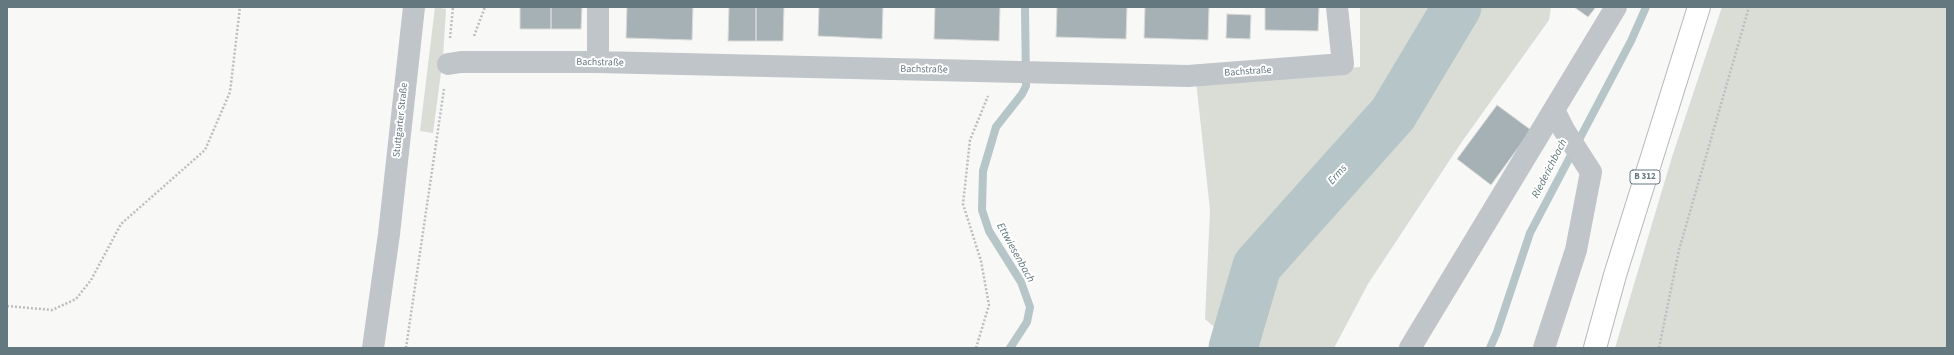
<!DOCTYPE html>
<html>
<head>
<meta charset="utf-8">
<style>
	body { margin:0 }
	#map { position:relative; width:1954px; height:355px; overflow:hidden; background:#f8f8f6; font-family:"Source Sans 3",sans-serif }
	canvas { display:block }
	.frame { position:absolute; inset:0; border:8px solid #647880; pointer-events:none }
</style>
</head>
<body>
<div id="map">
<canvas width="1954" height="355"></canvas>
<div class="frame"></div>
</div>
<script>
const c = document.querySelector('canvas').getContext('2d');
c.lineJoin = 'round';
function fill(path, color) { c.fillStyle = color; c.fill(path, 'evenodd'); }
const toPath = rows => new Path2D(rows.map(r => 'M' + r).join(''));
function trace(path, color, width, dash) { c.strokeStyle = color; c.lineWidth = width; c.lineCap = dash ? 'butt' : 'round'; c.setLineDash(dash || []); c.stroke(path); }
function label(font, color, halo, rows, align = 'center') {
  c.font = font + ' "Source Sans 3",sans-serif'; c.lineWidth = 4; c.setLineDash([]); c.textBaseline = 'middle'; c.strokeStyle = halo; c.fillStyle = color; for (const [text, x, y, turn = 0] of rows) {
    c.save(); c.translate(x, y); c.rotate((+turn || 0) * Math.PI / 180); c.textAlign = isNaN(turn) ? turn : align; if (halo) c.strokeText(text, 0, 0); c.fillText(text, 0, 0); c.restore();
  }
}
fill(toPath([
	[435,7,446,9,443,57,433,133,420,131],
	[1360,7,1551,7,1549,20,1461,143,1368,284,1334,348,1238,348,1205,319,1210,210,1196,81,1360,67],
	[1722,7,1947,7,1947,348,1615,348,1672,157]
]), '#d9ddd5');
trace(toPath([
	[1010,348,1027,322,1030,307,1021,282,989,231,982,210,983,171,996,127,1022,94,1026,86,1025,7],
	[1490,348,1497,332,1530,233,1631,41,1646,7]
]), '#b6c5c7', 8);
trace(toPath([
	[1233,348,1257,266,1393,114,1457,7]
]), '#b6c5c7', 49);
const building = toPath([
	[520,7,551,7,551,29,520,29,520,7],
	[551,7,582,7,581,29,551,29,551,7],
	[627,7,693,7,692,40,626,38,627,7],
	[729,7,756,7,756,41,728,41,729,7],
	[756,7,784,7,783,41,756,41,756,7],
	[819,7,883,7,882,39,818,36,819,7],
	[935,7,1000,7,999,41,934,39,935,7],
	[1057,7,1127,7,1126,39,1056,37,1057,7],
	[1145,7,1209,7,1208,40,1144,38,1145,7],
	[1265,7,1319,7,1318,31,1265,30,1265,7],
	[1574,7,1596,7,1588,17,1574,7],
	[1227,14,1251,15,1250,39,1226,38,1227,14],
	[1497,105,1531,130,1491,185,1457,159,1497,105]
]);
fill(building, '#a6b1b5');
trace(building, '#dadad8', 1);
const highway = toPath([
	[1595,348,1615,275,1699,7]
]);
trace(highway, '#b3b8bb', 24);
trace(toPath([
	[474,36,485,7],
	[450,38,453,7],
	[7,306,52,310,76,299,91,280,121,224,205,150,230,92,240,7],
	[406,348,444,89],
	[976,348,989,305,981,261,963,204,970,140,988,96],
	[1659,348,1679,250,1749,7]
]), '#babec0', 2.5, [2, 2]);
trace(toPath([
	[598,7,598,62],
	[448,64,461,62,598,62,1188,76,1343,64,1337,7],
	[373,348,389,234,414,7],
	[1410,348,1616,7],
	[1544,348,1576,250,1591,172,1564,130,1554,110]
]), '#bfc5c8', 22);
trace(highway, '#fff', 22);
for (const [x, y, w] of [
	[1645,177,30]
]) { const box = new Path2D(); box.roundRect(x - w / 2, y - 7, w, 14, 3); c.fillStyle = '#fff'; c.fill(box); trace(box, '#647880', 1); }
label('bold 9px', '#647880', null, [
	["B 312",1645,177]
]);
label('10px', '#647880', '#fff', [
	["Bachstraße",600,63,1],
	["Bachstraße",924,70,1],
	["Bachstraße",1248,72,-4],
	["Stuttgarter Straße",401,120,-84]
]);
label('italic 11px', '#5f777a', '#fff', [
	["Riederichbach",1550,169,-63],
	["Erms",1338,175,-48],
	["Ettwiesenbach",1015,253,61]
]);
</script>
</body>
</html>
